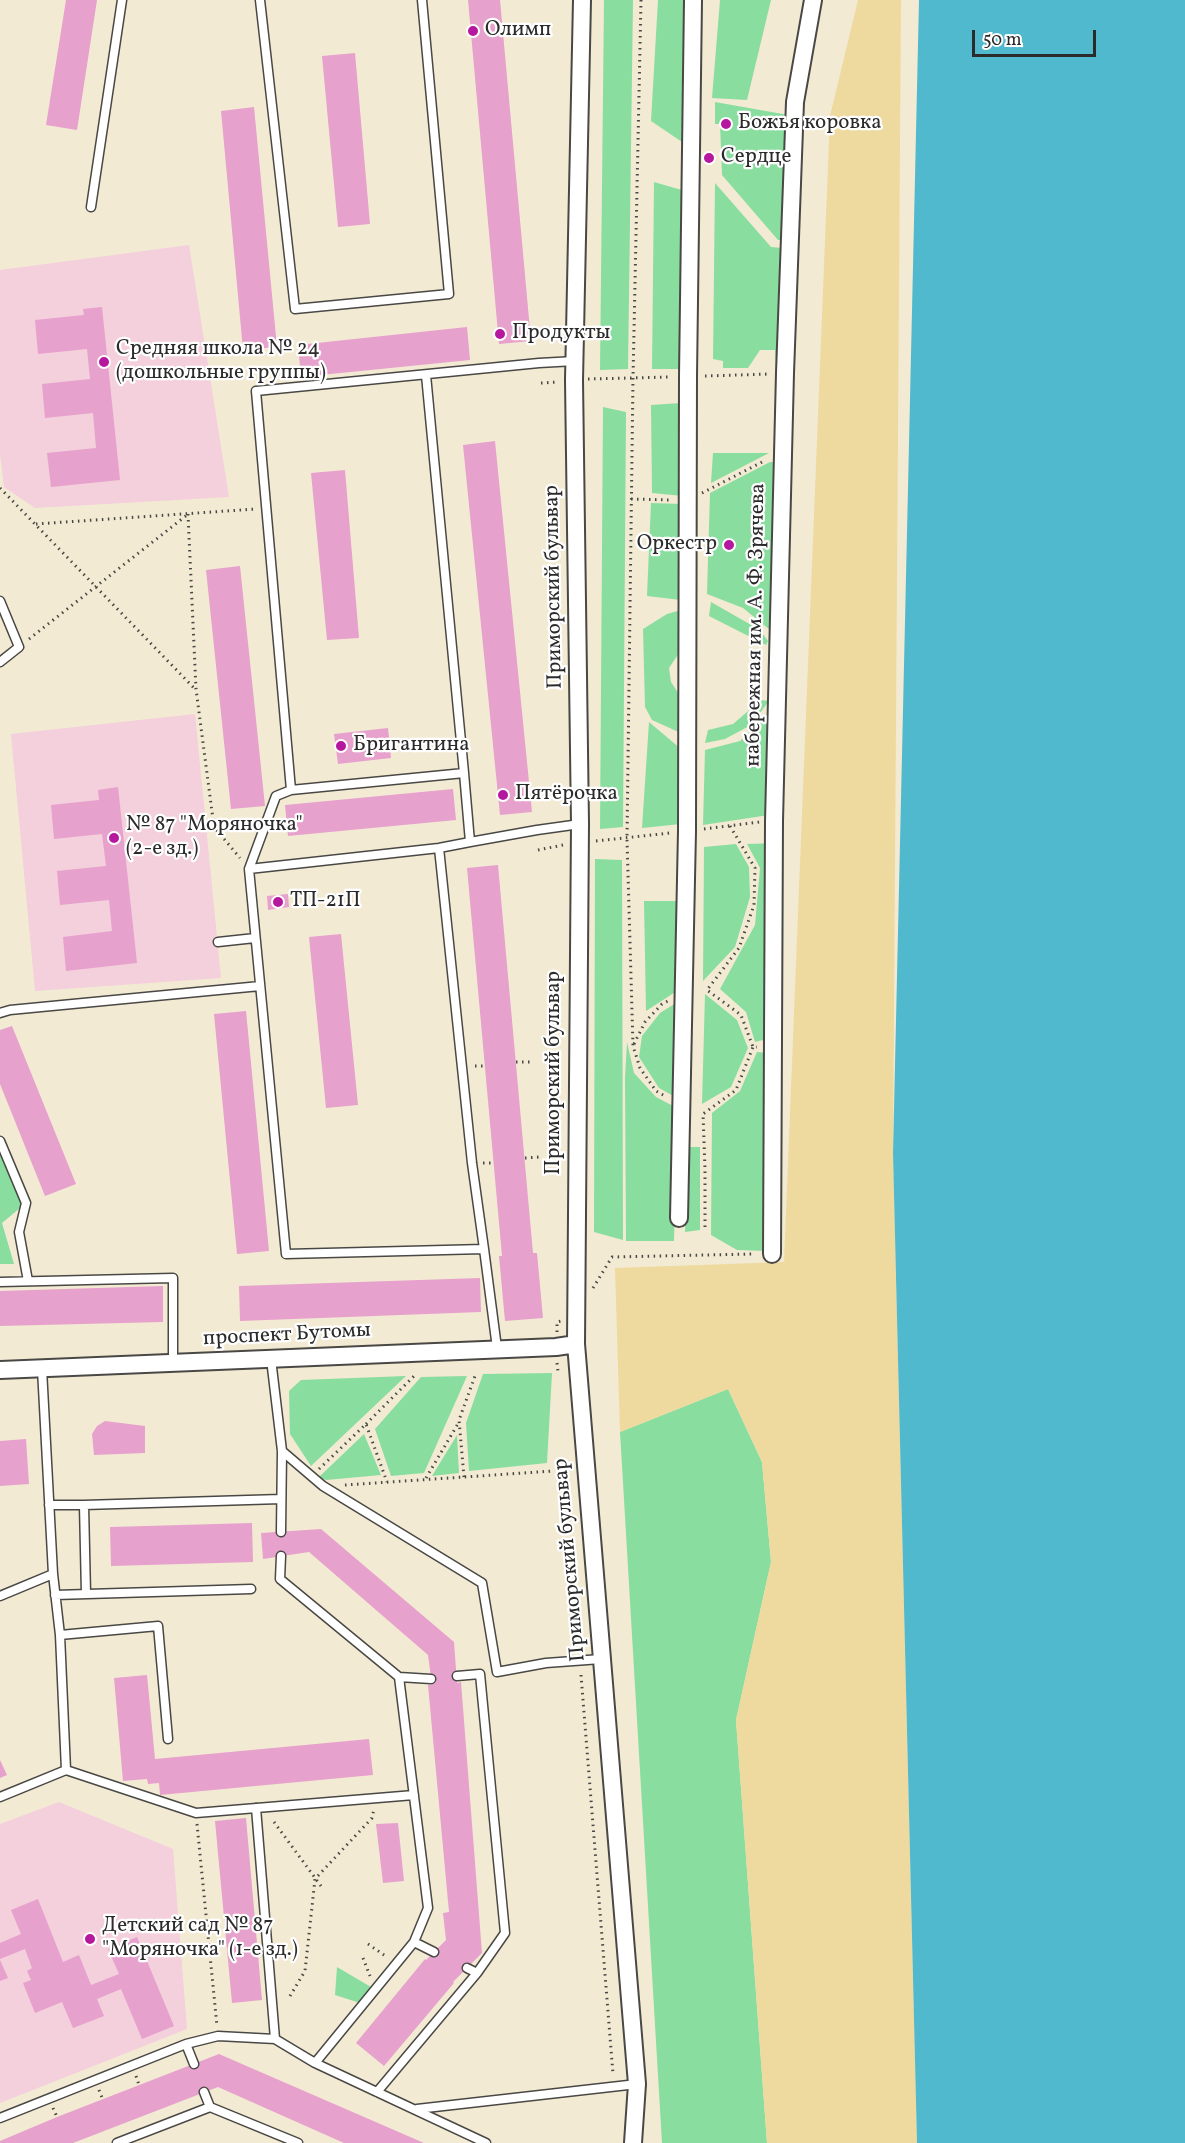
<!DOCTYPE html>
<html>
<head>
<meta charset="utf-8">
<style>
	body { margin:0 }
	#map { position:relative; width:1185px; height:2143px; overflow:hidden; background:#f3ead4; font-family:Vollkorn,serif }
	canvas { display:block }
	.scale { position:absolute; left:972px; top:30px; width:124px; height:27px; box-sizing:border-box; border:3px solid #2b2b2b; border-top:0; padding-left:8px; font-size:18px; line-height:21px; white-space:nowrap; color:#2b2b2b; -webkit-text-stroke:4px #fff; paint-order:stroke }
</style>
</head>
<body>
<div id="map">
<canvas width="1185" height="2143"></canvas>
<div class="scale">50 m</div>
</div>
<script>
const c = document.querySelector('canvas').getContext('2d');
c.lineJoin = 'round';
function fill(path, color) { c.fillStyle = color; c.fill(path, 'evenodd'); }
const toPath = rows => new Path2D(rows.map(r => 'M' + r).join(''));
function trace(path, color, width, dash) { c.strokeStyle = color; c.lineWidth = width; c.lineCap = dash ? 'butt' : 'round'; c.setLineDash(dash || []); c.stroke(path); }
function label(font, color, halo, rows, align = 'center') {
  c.font = font + ' Vollkorn,serif'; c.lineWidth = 4.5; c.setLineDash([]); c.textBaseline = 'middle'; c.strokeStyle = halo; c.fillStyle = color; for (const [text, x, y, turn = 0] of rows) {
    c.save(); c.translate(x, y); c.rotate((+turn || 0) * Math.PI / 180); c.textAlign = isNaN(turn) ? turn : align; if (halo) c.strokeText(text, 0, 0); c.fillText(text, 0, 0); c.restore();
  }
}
fill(toPath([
	[189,245,229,497,35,508,4,487,0,454,0,270],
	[195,714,221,978,35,991,11,734],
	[59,1802,173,1849,187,2029,0,2103,0,1824]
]), '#f4cfdc');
fill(toPath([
	[604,0,633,0,628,369,600,370],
	[658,0,692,0,685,144,651,121],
	[720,0,771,0,747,100,712,98],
	[715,102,794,116,790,240,778,240,722,175,720,124,715,124],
	[654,182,685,191,683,369,652,369],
	[715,183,771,247,783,248,781,370,776,370,775,350,760,350,748,368,723,368,723,361,713,359],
	[681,403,683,496,652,493,651,405],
	[603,407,626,412,623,827,600,829],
	[713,453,769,453,711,483],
	[770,462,780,462,775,634,743,608,707,594,710,493],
	[651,503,682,504,681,600,647,596],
	[711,602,760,630,768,641,766,645,709,616],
	[684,609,683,647,669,668,671,682,684,702,683,734,652,720,645,707,643,629,667,614],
	[761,700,769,701,751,725,725,739,705,743,708,730,733,724],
	[772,711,769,815,703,825,705,750,740,741],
	[649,722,681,749,681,824,642,828],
	[778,843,767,1039,755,1042,746,1012,720,989,755,925,760,868,747,844],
	[736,844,749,867,750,897,735,947,703,981,704,847],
	[595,859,622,860,623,1240,594,1232],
	[644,901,679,901,680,989,646,1011],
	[705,994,737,1020,748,1048,731,1087,702,1104],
	[679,1001,677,1098,659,1088,639,1057,642,1036,660,1013],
	[627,1042,634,1073,656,1097,677,1108,674,1241,626,1241,625,1078],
	[757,1052,769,1053,767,1251,737,1250,711,1235,712,1113,740,1091],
	[688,1147,700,1147,700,1230,685,1232],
	[0,1152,26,1203,2,1223,14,1264,0,1264],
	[552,1373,547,1463,469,1471,466,1423,483,1374],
	[406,1376,311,1466,290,1434,289,1391,301,1380],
	[467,1376,424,1473,391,1476,375,1429,421,1377],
	[728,1389,762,1462,771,1562,736,1720,767,2143,662,2143,620,1432],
	[364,1434,381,1475,326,1480,319,1477],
	[457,1435,459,1473,432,1476],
	[337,1967,371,1987,360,2003,335,1995]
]), '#89dd9f');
fill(toPath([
	[858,0,901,0,893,1153,917,2143,767,2143,736,1720,771,1562,762,1462,728,1389,620,1432,615,1268,784,1262,830,116]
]), '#eeda9e');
fill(toPath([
	[919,0,1185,0,1185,2143,917,2143,893,1153]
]), '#50b9cd');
fill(toPath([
	[66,0,97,0,77,130,46,125],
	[468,0,500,0,531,341,499,344],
	[355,53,370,224,338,227,322,56],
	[254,107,277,347,243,350,221,111],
	[102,307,120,480,51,487,47,453,96,448,93,413,45,418,42,384,90,379,87,349,38,354,35,320,84,315,83,309],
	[467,327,470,360,301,377,298,345],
	[495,441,532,812,500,815,463,445],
	[345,470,359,638,327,640,311,473],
	[240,566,265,806,231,809,206,570],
	[388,728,391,758,338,764,334,734],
	[118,787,137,963,66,971,63,937,112,931,109,900,60,905,57,871,106,866,102,834,54,839,51,805,99,800,98,790],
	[453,789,456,820,288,836,285,805],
	[498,865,533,1253,537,1253,543,1318,505,1321,499,1256,502,1256,467,868],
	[288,894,289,907,268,910,267,896],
	[341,934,358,1105,326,1108,309,937],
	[246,1011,269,1251,237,1254,214,1014],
	[12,1026,76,1184,45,1196,0,1084,0,1030],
	[480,1278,481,1312,240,1321,239,1286],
	[163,1286,163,1322,0,1326,0,1291],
	[105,1421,145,1426,145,1453,94,1455,92,1434,97,1426],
	[26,1439,29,1484,0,1486,0,1441],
	[252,1523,253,1562,111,1566,110,1527],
	[321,1529,454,1642,457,1683,461,1682,482,1953,453,1982,454,1983,384,2066,356,2043,425,1959,426,1960,446,1940,443,1913,449,1912,428,1685,432,1685,428,1655,309,1552,263,1559,261,1533],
	[147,1675,155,1759,369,1739,373,1775,160,1795,159,1783,148,1784,147,1779,123,1781,114,1678],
	[0,1760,7,1775,0,1778],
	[246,1818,262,2000,232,2003,215,1821],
	[398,1823,404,1881,383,1883,376,1824],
	[38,1899,63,1962,79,1955,91,1985,119,1974,108,1949,137,1937,174,2026,142,2039,121,1989,97,1999,104,2016,73,2028,62,2002,35,2013,23,1983,31,1980,27,1971,32,1968,25,1949,0,1959,0,1943,21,1934,11,1910],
	[0,1960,8,1978,0,1981],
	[219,2054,424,2143,344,2143,218,2087,73,2143,0,2143,0,2141,57,2117]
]), '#e6a1cc');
const lane = toPath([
	[260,0,295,309,449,294,422,0],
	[91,207,122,0],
	[426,375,464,773],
	[0,601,19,647,0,662],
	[291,790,256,391,539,363,575,361],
	[470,842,439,848,249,869,286,1254,484,1249,497,1348],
	[439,848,472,1163,484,1249],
	[249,869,276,796,291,790,464,773,470,842,537,830,580,824],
	[218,942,255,938],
	[0,1013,10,1010,260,986],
	[0,1141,26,1203,19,1232,28,1281],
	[0,1282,173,1278,173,1363],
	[271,1359,282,1451,281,1532],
	[282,1451,323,1486,482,1583,497,1672,546,1663,601,1659],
	[49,1505,84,1505],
	[281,1556,280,1579,399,1677,431,1679],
	[86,1594,84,1505,281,1499],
	[55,1595,251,1589],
	[0,1596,53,1574],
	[60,1635,158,1626,168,1739],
	[457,1676,480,1674,505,1933,477,1973],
	[66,1770,196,1813,414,1795],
	[0,1797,66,1770,60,1635,53,1574,42,1369],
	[414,1942,434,1952],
	[275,2039,315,2063,486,2143],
	[186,2044,194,2064],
	[315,2063,414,1942,428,1908,399,1677],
	[204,2092,210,2107],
	[377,2092,477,1973,467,1968],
	[417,2109,637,2084],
	[0,2118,186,2044,218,2036,275,2039,256,1808],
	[117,2143,210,2107,298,2143]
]);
const street = toPath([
	[582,0,574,380,580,824,576,1344,637,2084,633,2143],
	[679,1218,687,831,688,376,693,0],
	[772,1254,774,821,785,373,795,102,813,0],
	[0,1370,556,1347,576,1344]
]);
trace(lane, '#494844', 11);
trace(street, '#494844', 20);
trace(toPath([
	[641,0,633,378,627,839,633,1046,640,1068,656,1091,665,1096],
	[705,376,770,374],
	[588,379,671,377],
	[541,383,558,382],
	[0,488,195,689],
	[702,493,766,460],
	[631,499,671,500],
	[188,514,196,689,214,827,240,858],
	[36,524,256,509],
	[29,639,187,515],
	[730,826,755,868,754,905,739,948,707,990,741,1015,753,1047,757,1047],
	[704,829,760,822],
	[596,841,670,833],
	[538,850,563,845],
	[634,1044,645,1022,662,1004,668,1001],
	[516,1062,533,1062],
	[475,1066,485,1066],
	[525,1158,540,1157],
	[483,1163,493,1163],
	[705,1227,705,1169,703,1114,736,1090,753,1047],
	[593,1288,612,1257,755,1254],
	[557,1332,557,1322,561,1321],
	[557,1363,558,1372],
	[366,1424,414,1376],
	[319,1469,366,1424,387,1482],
	[464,1477,459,1420,475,1376],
	[426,1478,459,1422],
	[345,1485,553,1471],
	[581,1675,613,2074],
	[274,1822,321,1886],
	[197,1824,217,2026],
	[368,1944,387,1957],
	[363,1958,370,1976],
	[290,1996,305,1971,315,1879,372,1818,374,1809],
	[136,2076,139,2085],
	[99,2090,103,2100],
	[53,2108,57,2117]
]), '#494844', 3, [1.5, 4.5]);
trace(lane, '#fff', 8);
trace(street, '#fff', 16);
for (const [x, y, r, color] of [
	[473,31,6,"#b5179e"],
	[726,124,6,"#b5179e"],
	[709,158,6,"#b5179e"],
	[500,334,6,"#b5179e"],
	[104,362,6,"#b5179e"],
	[729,545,6,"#b5179e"],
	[341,746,6,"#b5179e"],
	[503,795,6,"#b5179e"],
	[114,838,6,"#b5179e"],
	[278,902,6,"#b5179e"],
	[90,1939,6,"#b5179e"]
]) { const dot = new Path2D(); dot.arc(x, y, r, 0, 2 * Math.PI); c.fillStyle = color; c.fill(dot); trace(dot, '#fff', 2); }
label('21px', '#2b2b2b', '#fff', [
	["Олимп",485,31],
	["Божья коровка",738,124],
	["Сердце",721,158],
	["Продукты",512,334],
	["Средняя школа № 24",116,350],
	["(дошкольные группы)",116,374],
	["Оркестр",717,545,"right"],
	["Бригантина",353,746],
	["Пятёрочка",515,795],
	["№ 87 \"Моряночка\"",126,826],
	["(2-е зд.)",126,850],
	["ТП-21П",290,902],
	["Детский сад № 87",102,1927],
	["\"Моряночка\" (1-е зд.)",102,1951]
], 'left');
label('21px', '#2b2b2b', '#fff', [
	["Приморский бульвар",555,587,-91],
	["набережная им. А. Ф. Зрячева",757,625,-89],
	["Приморский бульвар",555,1073,-90],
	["проспект Бутомы",287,1336,-3],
	["Приморский бульвар",571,1560,-95]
]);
</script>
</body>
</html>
